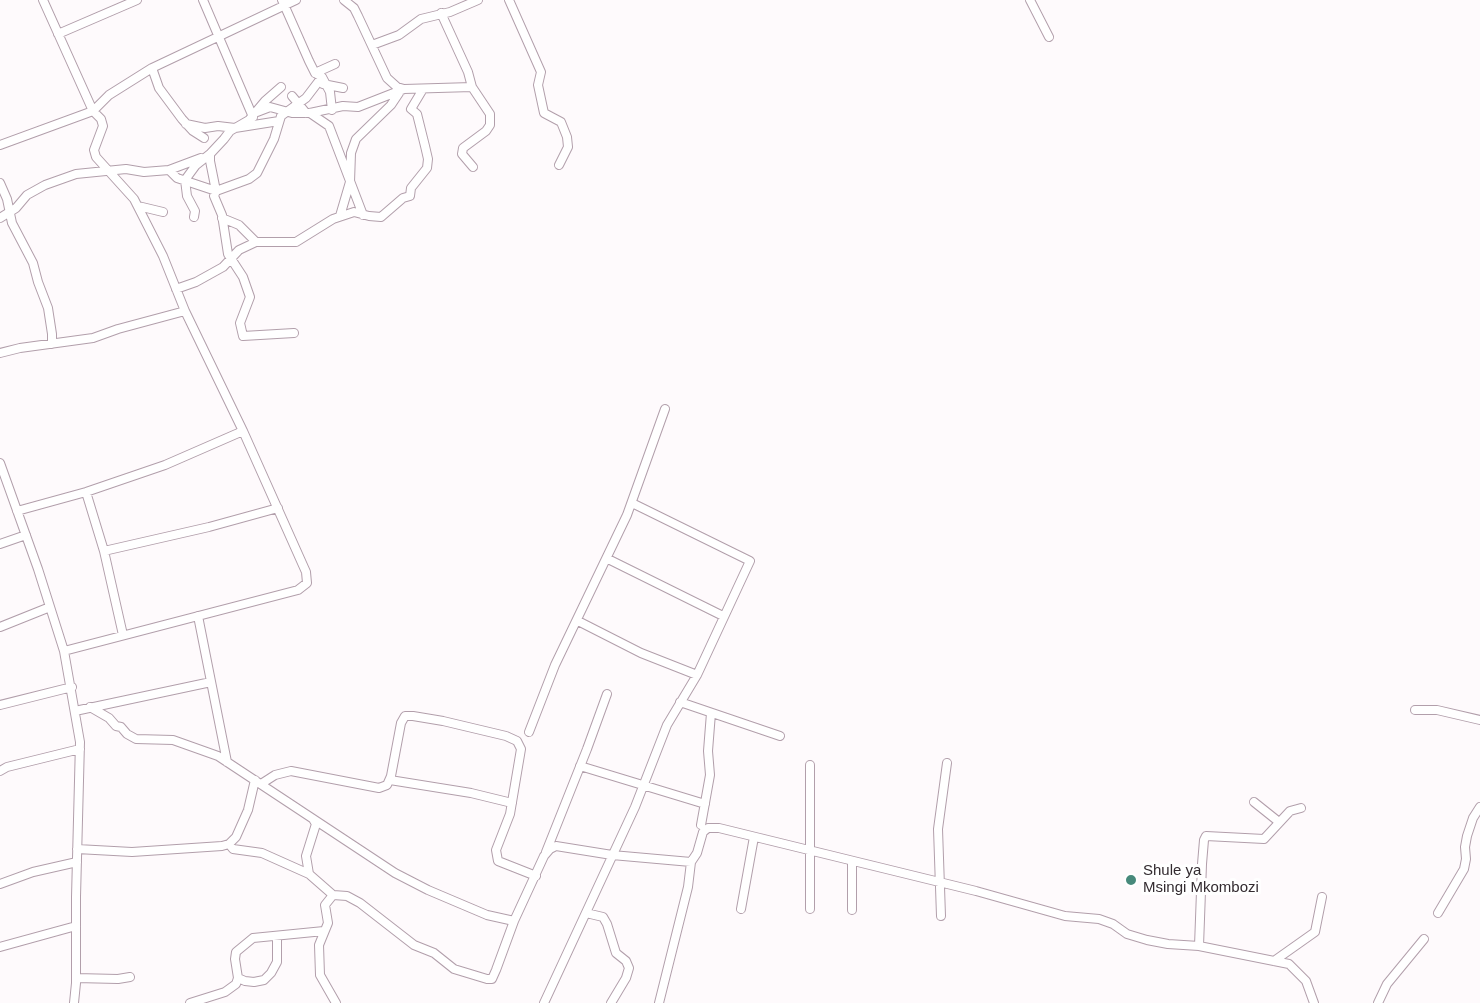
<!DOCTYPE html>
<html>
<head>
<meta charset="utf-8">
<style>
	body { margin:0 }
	canvas { display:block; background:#fefafc }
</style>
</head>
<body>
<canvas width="1480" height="1003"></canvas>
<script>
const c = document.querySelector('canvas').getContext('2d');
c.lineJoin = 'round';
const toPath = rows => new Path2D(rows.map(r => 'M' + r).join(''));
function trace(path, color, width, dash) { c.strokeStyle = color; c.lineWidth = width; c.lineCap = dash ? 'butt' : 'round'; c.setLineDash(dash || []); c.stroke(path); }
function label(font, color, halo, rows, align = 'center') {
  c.font = font + ' Arial,sans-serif'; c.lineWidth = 6; c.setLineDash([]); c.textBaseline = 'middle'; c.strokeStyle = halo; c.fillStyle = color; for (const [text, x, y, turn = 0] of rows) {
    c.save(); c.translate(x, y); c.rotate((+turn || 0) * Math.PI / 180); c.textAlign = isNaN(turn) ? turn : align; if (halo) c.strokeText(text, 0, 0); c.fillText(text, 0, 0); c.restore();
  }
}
const minor = toPath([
	[43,0,93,111,101,119,103,126,94,150,96,157,134,199,163,256,185,311],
	[203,0,253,117],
	[282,0,309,61,315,73,322,77,330,92,332,110],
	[344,0,354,8,358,16,387,78,397,87,404,89],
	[509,0,541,72,538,85,544,113,561,122,567,137,568,147,559,165],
	[1030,0,1049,37],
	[441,13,468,72,472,87,490,114,490,125,486,131,463,148,462,154,473,167],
	[58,34,137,0],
	[372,45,399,35,421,19,450,12,478,0],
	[152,68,159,88,182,119,193,131,204,138],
	[315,73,335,64],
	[323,84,343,88],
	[281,87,265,101,249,120,230,131,224,139,210,154,210,161,216,191,214,196,222,215,228,254,243,277,250,297,240,323,243,336,294,333],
	[292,96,306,113],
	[257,112,270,107,292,113,310,113,343,106,358,107,404,89,472,87],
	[310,113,329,126,363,215],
	[186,124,205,128,218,126,235,128,279,121],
	[0,145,93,111,109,95,152,68,296,0],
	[169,170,201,158],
	[0,183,7,199,12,223,33,263,38,282,48,308,52,334,52,344],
	[138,206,163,212],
	[340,216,350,182,351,153,356,139,391,105,399,93],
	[194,217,195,211,187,196,185,180,196,165,210,154],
	[0,218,16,208,27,195,45,185,76,174,126,169,144,172,169,170,177,178,216,191,249,179,257,173,274,139,281,116,306,98,322,77],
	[222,218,239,225,256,242],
	[176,289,196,282,223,267,239,250,256,242,296,242,333,219,354,212,369,216,381,217,403,198,410,196,411,188,427,168,428,159,425,146,417,114,411,109,423,89],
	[0,353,20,348,93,338,118,329,185,311,243,431,306,572,307,583,298,590,64,651],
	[0,463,38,569,64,651,80,742,76,897,76,983,74,1003],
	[86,492,104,551,123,635],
	[17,511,86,492,165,465,243,431],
	[0,544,26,535],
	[104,551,209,527,278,508],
	[608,559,723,616],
	[198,616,227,762],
	[578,621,641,653,697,675],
	[0,627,50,607],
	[680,702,780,736],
	[0,705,72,687],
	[90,707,109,718,116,726,121,727,127,734,136,739,173,740,218,756,395,873,428,890,487,915,514,921,544,856,550,849,556,846,612,855,691,862,697,853,703,832,708,828,719,828,976,891,1065,916,1099,919,1113,924,1127,934,1147,940,1168,944,1199,946,1289,964,1306,981,1314,1003],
	[1415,710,1437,710,1480,720],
	[75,711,211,682],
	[529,732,555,665,627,515,665,409],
	[580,766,705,804],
	[0,771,7,767,80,749],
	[390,780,471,793,512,803],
	[261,784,275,775,291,771,379,788,387,785,391,776,401,723,405,716,413,716,443,721,506,736,517,741,521,749,510,814,496,850,498,861,536,876],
	[1254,802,1279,822],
	[313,819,316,824,306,856,309,874,333,895,325,905,328,923,319,945,320,975,336,1003],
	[701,825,710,775,708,751,711,713],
	[229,844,233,849,262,853,309,874],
	[77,849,132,852,222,846,229,844,236,837,248,810,255,780],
	[546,852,587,749,607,694],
	[0,884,33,872,77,862],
	[333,895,347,896,360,903,414,945,434,953,454,969,487,979,492,979,496,970,514,921],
	[741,909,754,837],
	[810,909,810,765],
	[852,910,852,861],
	[586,913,603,917,607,924,616,953,626,961,629,968,626,978,611,1003],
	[1438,913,1464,869,1466,859,1465,847,1467,836,1473,818,1480,807],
	[941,916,938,829,947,763],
	[1199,946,1202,864,1204,840,1206,836,1264,839,1290,811,1301,808],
	[0,947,76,926],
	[1274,961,1315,932,1322,897],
	[76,978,118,979,130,977],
	[238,978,245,981,254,982,264,980,271,973,277,962,277,936],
	[190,1003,225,992,236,984,238,978,235,959,236,952,253,938,324,931],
	[544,1003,635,807,667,725,697,675,750,561,632,503],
	[659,1003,688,887,691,862],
	[1378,1003,1387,984,1424,939]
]);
trace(minor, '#b29fab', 10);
trace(minor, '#fff', 8);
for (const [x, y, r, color] of [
	[1131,880,6,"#47897b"]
]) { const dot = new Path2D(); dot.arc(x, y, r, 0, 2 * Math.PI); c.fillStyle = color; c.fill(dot); trace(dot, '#fff', 2); }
label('15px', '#332b30', '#fff', [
	["Shule ya",1143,871],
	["Msingi Mkombozi",1143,888]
], 'left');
</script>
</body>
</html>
